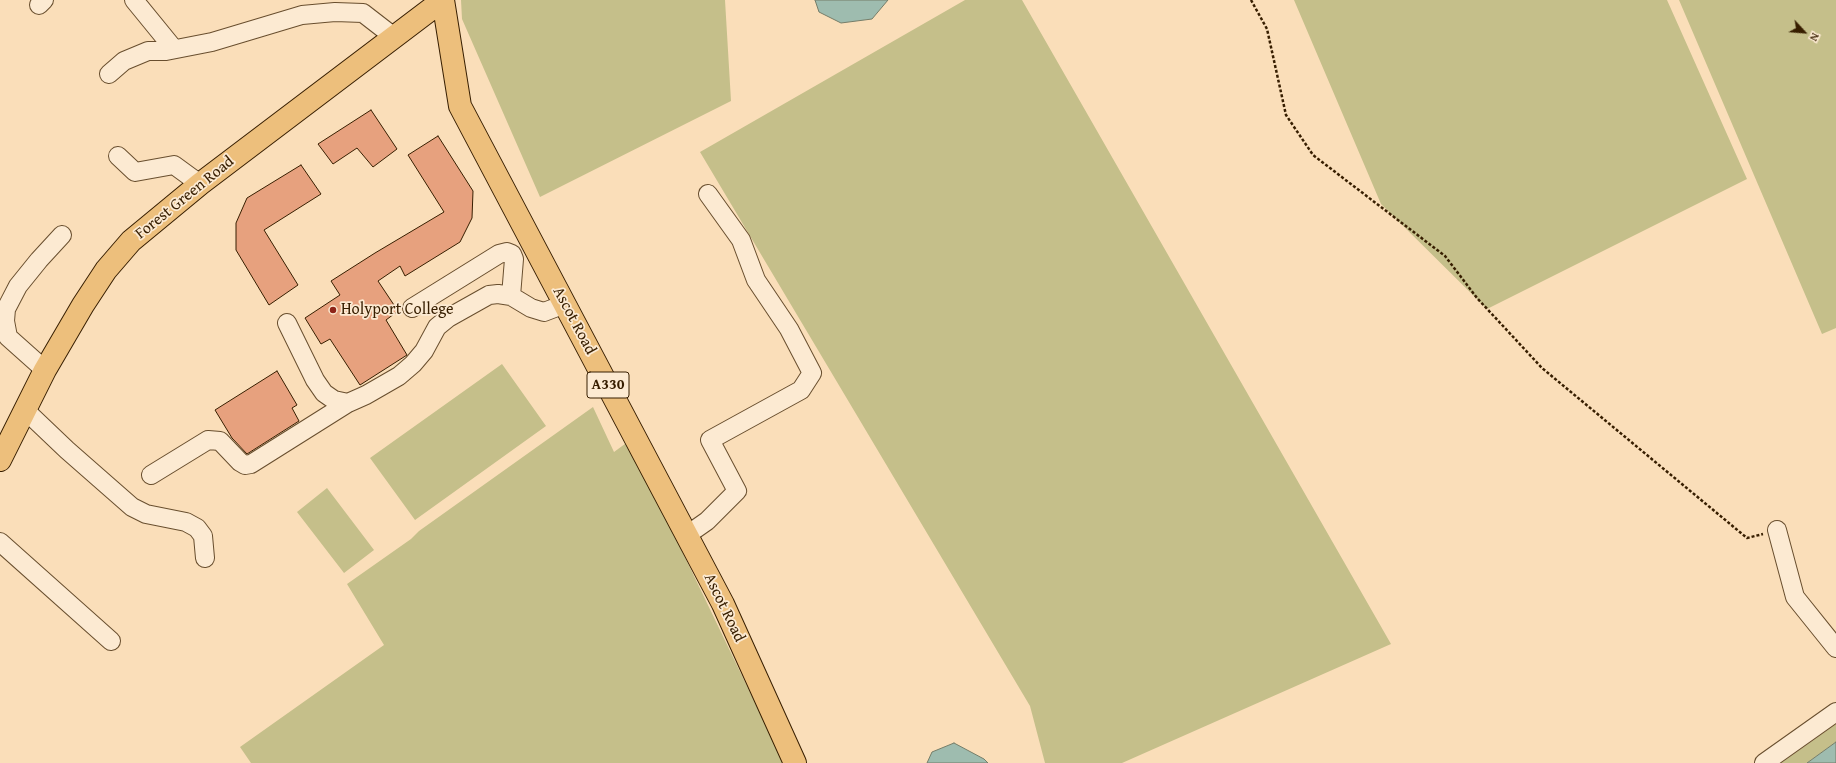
<!DOCTYPE html>
<html>
<head>
<meta charset="utf-8">
<style>
	body { margin:0 }
	#map { position:relative; width:1836px; height:763px; overflow:hidden; background:#fadeb9; font-family:"Gentium Book Plus",serif }
	canvas { display:block }
	.north { position:absolute; left:1784px; top:12px; width:40px; height:40px; -webkit-text-stroke:3px #fcead2; paint-order:stroke; rotate:116deg; font-size:11px; font-weight:700; line-height:16px; text-align:center; color:#371e00 }
	.north::after { content:''; display:block; margin:auto; width:14px; height:18px; background:#371e00; clip-path:polygon(50% 0,100% 100%,50% 72%,0 100%) }
</style>
</head>
<body>
<div id="map">
<canvas width="1836" height="763"></canvas>
<div class="north">N</div>
</div>
<script>
const c = document.querySelector('canvas').getContext('2d');
c.lineJoin = 'round';
function fill(path, color) { c.fillStyle = color; c.fill(path, 'evenodd'); }
const toPath = rows => new Path2D(rows.map(r => 'M' + r).join(''));
function trace(path, color, width, dash) { c.strokeStyle = color; c.lineWidth = width; c.lineCap = dash ? 'butt' : 'round'; c.setLineDash(dash || []); c.stroke(path); }
function label(font, color, halo, rows, align = 'center') {
  c.font = font + ' "Gentium Book Plus",serif'; c.lineWidth = 3.5; c.setLineDash([]); c.textBaseline = 'middle'; c.strokeStyle = halo; c.fillStyle = color; for (const [text, x, y, turn = 0] of rows) {
    c.save(); c.translate(x, y); c.rotate((+turn || 0) * Math.PI / 180); c.textAlign = isNaN(turn) ? turn : align; if (halo) c.strokeText(text, 0, 0); c.fillText(text, 0, 0); c.restore();
  }
}
fill(toPath([
	[461,0,725,0,731,101,540,197,462,19],
	[965,0,1022,0,1391,644,1122,763,1045,763,1030,706,700,152],
	[1294,0,1667,0,1747,179,1487,309,1381,204],
	[1679,0,1836,0,1836,328,1822,334],
	[502,364,546,426,415,520,370,458],
	[593,407,614,452,629,441,784,763,251,763,240,747,384,645,347,584,411,539,419,531],
	[327,488,374,550,344,573,297,512],
	[1836,724,1836,742,1807,763,1781,763]
]), '#c5bf8a');
const water = toPath([
	[815,0,888,0,872,19,841,23,819,12,815,0],
	[1836,742,1836,763,1807,763,1836,742],
	[954,743,984,759,988,763,927,763,932,752,954,743]
]);
fill(water, '#9ebcaf');
trace(water, '#757d69', 1);
const building = toPath([
	[371,110,397,149,373,167,357,148,333,164,318,144,371,110],
	[438,136,473,191,472,218,460,242,405,276,400,266,378,281,398,311,386,320,407,355,360,385,330,339,321,344,305,318,340,295,331,281,375,253,444,212,408,155,438,136],
	[301,165,321,194,264,230,298,285,269,305,236,250,236,223,247,198,301,165],
	[277,371,297,405,292,408,299,421,247,454,232,438,215,410,277,371]
]);
fill(building, '#e7a17e');
trace(building, '#371e00', 1);
const minor = toPath([
	[134,0,174,49],
	[39,5,44,0],
	[109,74,124,61,148,51,166,51,212,42,302,15,335,12,363,13,394,37],
	[118,156,135,172,174,165,200,184],
	[412,308,499,254,507,252,512,254,514,259,511,296],
	[287,323,315,380,324,393,334,400,348,403,366,395,399,376,413,364,424,351,437,327,448,318,489,295,498,294,511,296,531,308,544,312,565,304],
	[45,370,8,337,5,321,6,309,18,286,39,260,62,235],
	[25,410,67,450,132,507,146,514,186,522,197,528,203,536,205,558],
	[151,475,208,440,220,441,240,462,245,465,251,464,348,403],
	[1777,530,1795,597,1836,648],
	[687,535,707,521,737,491,710,440,801,390,812,373,789,329,756,280,741,240,708,194],
	[0,542,111,641],
	[1764,763,1836,712]
]);
const major = toPath([
	[443,0,460,106,723,604,795,763],
	[0,460,45,370,83,305,106,270,131,241,200,184,443,0]
]);
trace(minor, '#684e2e', 20);
trace(major, '#371e00', 24);
trace(toPath([
	[1251,0,1267,29,1286,115,1313,155,1445,256,1477,298,1542,368,1747,538,1763,534]
]), '#371e00', 2.5, [3, 2]);
trace(minor, '#fcead2', 18);
trace(major, '#edbf7c', 22);
for (const [x, y, r, color] of [
	[333,310,4,"#8f2418"]
]) { const dot = new Path2D(); dot.arc(x, y, r, 0, 2 * Math.PI); c.fillStyle = color; c.fill(dot); trace(dot, '#fcead2', 1.5); }
for (const [x, y, w] of [
	[608,385,42]
]) { const box = new Path2D(); box.roundRect(x - w / 2, y - 13, w, 26, 3); c.fillStyle = '#fcead2'; c.fill(box); trace(box, '#371e00', 1); }
label('bold 15px', '#371e00', null, [
	["A330",608,385]
]);
label('16px', '#371e00', '#fcead2', [
	["Forest Green Road",185,198,-39],
	["Ascot Road",574,321,62],
	["Ascot Road",724,608,64]
]);
label('16px', '#371e00', '#fcead2', [
	["Holyport College",341,310]
], 'left');
</script>
</body>
</html>
